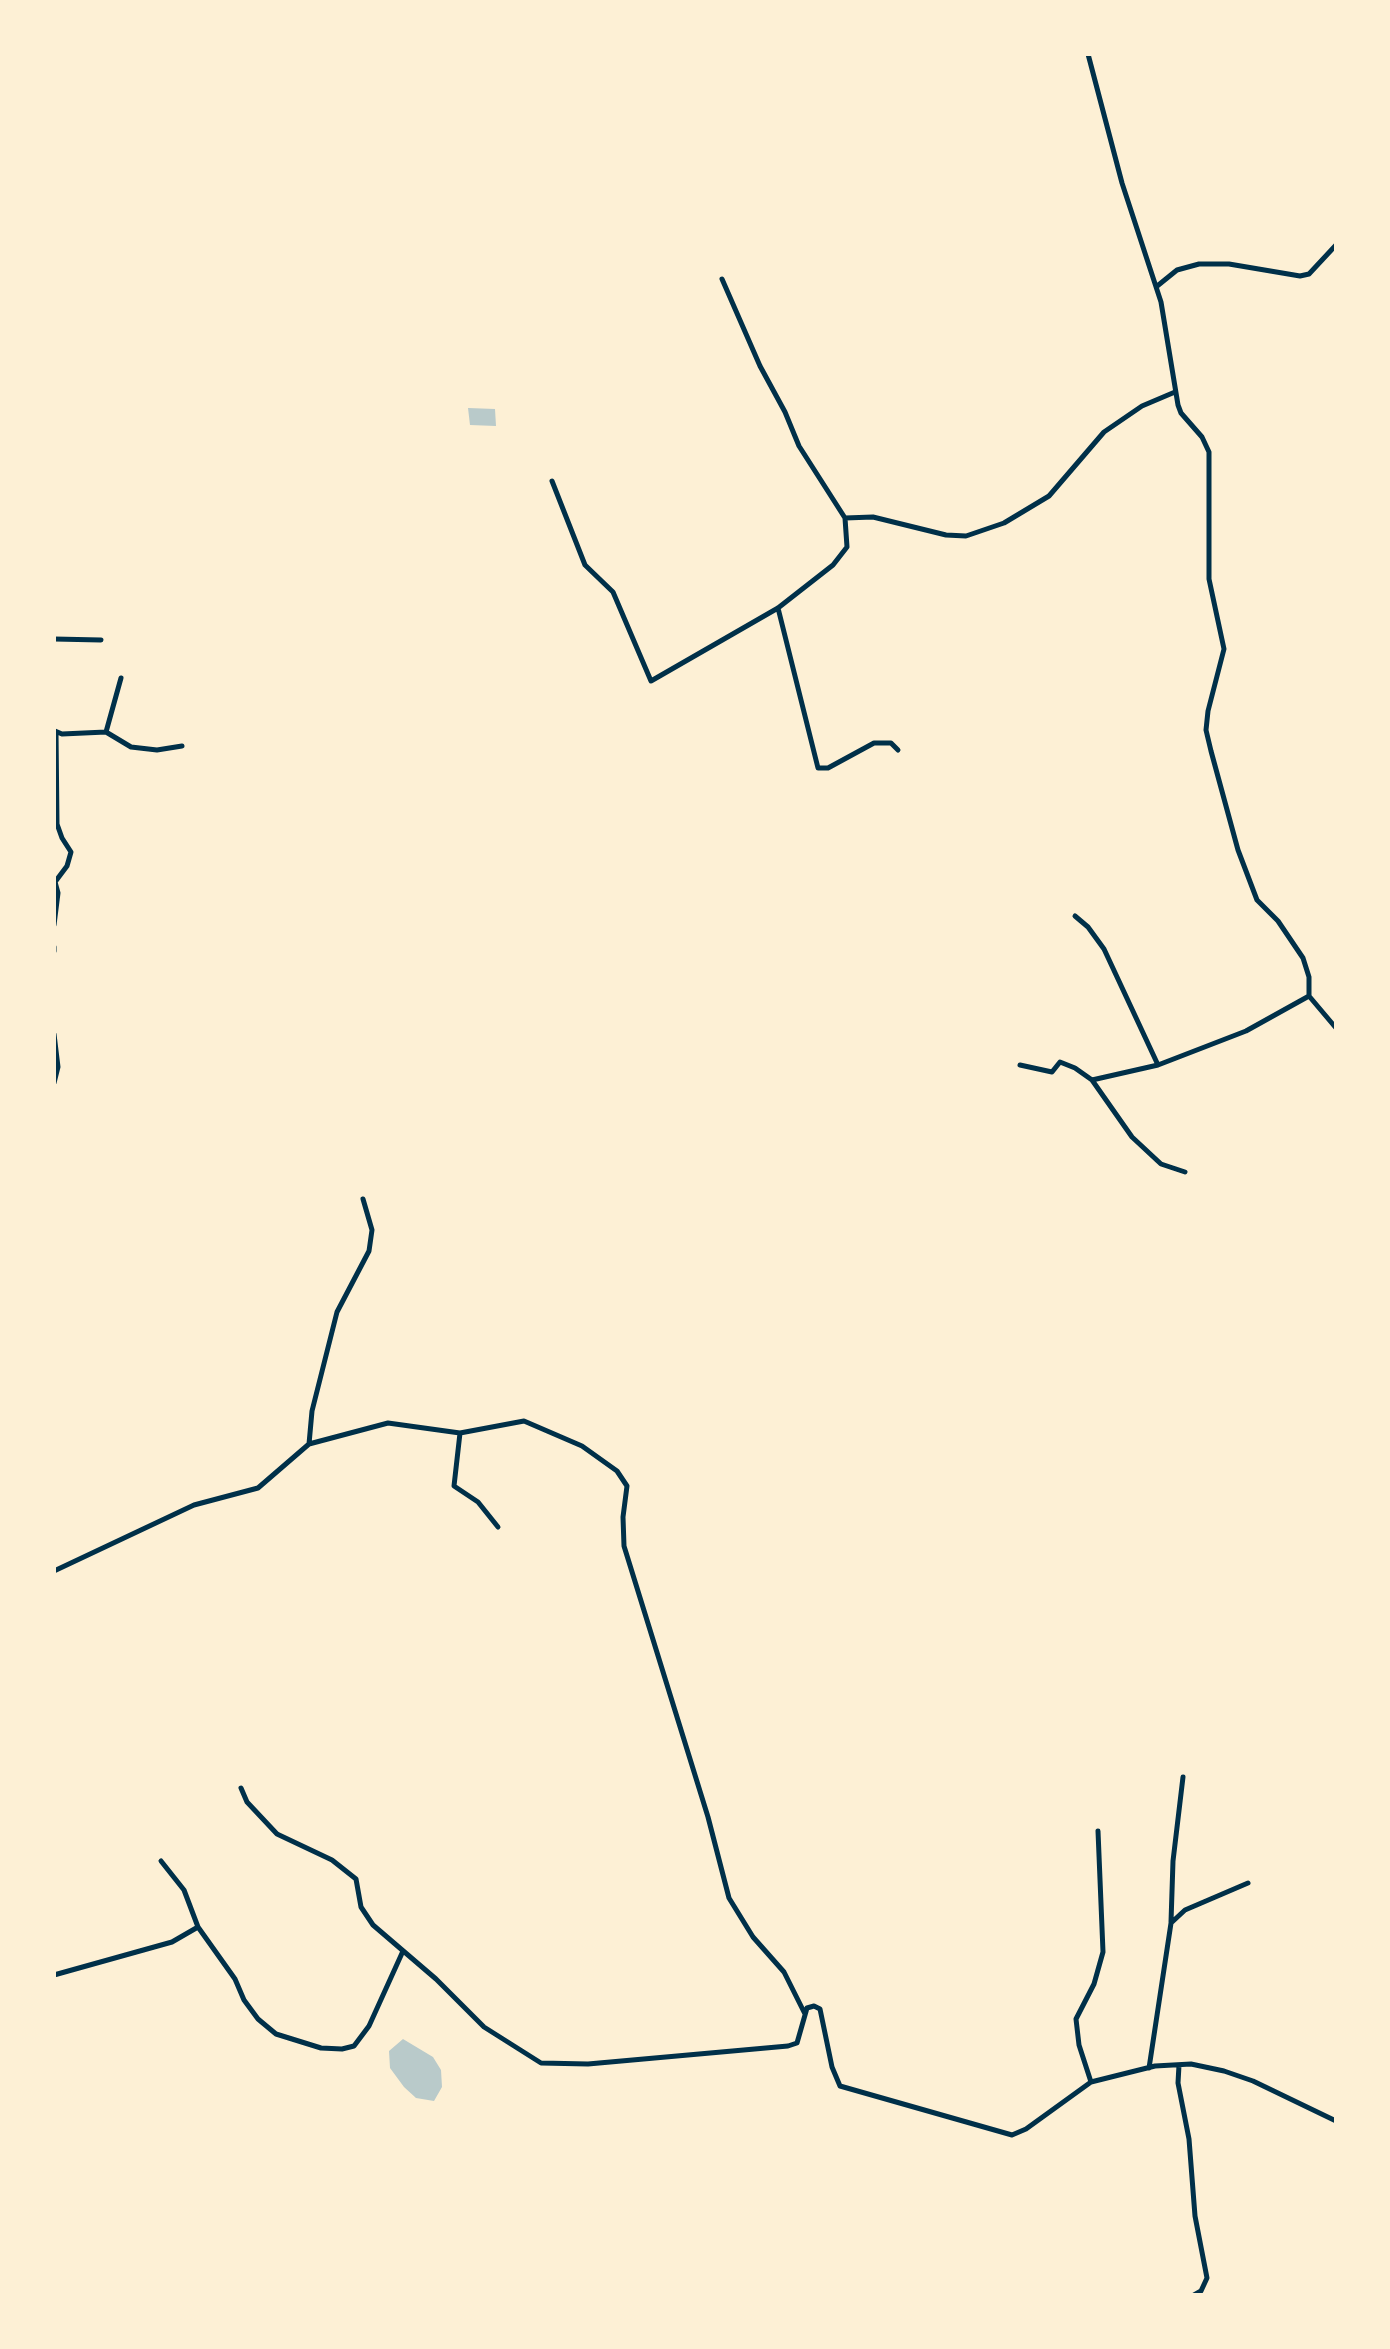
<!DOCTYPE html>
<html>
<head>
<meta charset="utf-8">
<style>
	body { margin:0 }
	#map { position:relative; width:1390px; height:2349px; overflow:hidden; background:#fdf0d5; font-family:"Playfair Display",serif }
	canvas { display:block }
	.frame { position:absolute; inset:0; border:56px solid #fdf0d5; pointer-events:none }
</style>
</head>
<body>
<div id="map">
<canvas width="1390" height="2349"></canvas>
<div class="frame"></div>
</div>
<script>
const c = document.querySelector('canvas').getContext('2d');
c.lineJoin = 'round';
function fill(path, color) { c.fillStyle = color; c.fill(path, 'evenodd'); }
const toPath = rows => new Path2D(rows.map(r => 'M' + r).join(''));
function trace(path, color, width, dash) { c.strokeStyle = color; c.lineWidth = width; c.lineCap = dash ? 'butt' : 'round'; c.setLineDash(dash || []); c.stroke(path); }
fill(toPath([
	[468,408,495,409,496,426,470,425],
	[403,2039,433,2057,441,2070,442,2087,434,2101,416,2098,404,2087,390,2068,389,2051]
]), '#b9caca');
trace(toPath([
	[1088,54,1122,183,1161,302,1178,405,1181,413,1202,437,1209,452,1209,579,1224,649,1208,711,1206,730,1211,751,1238,850,1257,900,1278,921,1303,958,1309,977,1309,996,1336,1028],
	[1156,287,1177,270,1199,264,1229,264,1300,276,1309,274,1336,245],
	[552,481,585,565,613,592,651,681,778,608,833,565,847,547,845,518,799,446,785,412,760,366,722,279],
	[845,518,873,517,946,535,966,536,1004,523,1049,496,1104,432,1142,406,1175,392],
	[778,608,818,768,828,768,874,743,891,743,898,750],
	[54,639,101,640],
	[55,731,62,734,106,732,131,747,157,750,182,746],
	[106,732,121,678],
	[1075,916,1088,927,1104,949,1158,1065],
	[54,925,58,893,55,882,67,866,71,852,62,838,57,824,56,732],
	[54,947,54,951],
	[54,1034,58,1067,54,1083],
	[1020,1065,1052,1072,1060,1062,1075,1068,1092,1080,1132,1137,1161,1164,1185,1172],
	[1092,1080,1158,1065,1246,1031,1309,996],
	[460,1433,454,1486,478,1502,498,1527],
	[309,1444,312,1411,337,1312,369,1251,372,1230,363,1199],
	[54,1571,194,1505,258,1488,309,1444,388,1423,460,1433,524,1421,582,1446,617,1471,627,1486,623,1517,624,1546,708,1817,729,1898,753,1937,784,1972,805,2014],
	[241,1788,247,1802,277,1834,332,1860,356,1879,361,1907,373,1925,436,1979,484,2027,541,2063,588,2064,788,2046,797,2043,807,2008,814,2006,820,2009,832,2067,840,2086,1012,2135,1026,2129,1091,2082,1155,2066,1191,2064,1224,2071,1253,2081,1336,2121],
	[161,1861,184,1890,198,1927,235,1979,244,2000,258,2019,276,2034,321,2048,342,2049,354,2046,369,2026,403,1951],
	[1171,1922,1173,1861,1183,1777],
	[54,1975,172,1942,198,1927],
	[1179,2065,1178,2083,1189,2139,1195,2216,1207,2278,1201,2291,1194,2295],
	[1149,2068,1171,1923,1185,1910,1248,1883],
	[1091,2082,1079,2045,1076,2019,1094,1984,1103,1952,1098,1831]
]), '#003049', 5);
</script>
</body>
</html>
